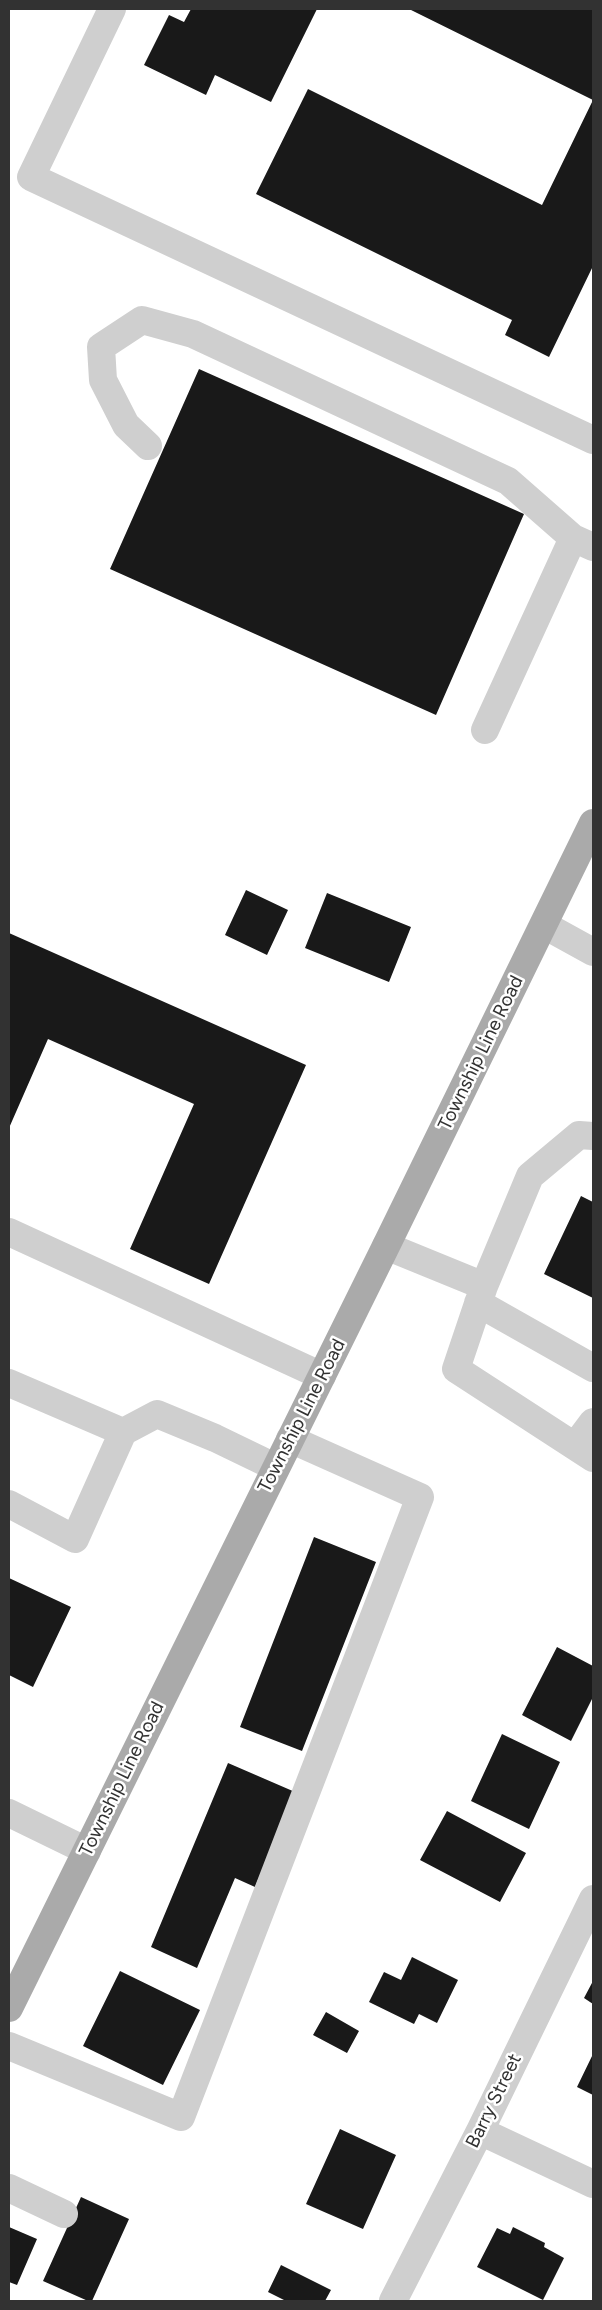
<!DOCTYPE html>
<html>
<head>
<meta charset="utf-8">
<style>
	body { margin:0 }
	#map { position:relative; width:602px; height:2310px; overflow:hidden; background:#fff; font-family:Figtree,sans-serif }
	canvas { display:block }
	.frame { position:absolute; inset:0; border:10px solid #323232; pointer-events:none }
</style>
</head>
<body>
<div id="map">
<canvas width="602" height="2310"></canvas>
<div class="frame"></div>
</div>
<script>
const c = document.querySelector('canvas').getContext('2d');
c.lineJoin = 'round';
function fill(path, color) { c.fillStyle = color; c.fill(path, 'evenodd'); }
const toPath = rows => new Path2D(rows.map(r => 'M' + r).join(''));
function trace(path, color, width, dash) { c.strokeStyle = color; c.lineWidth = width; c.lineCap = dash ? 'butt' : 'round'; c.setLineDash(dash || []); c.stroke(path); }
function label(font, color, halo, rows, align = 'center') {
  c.font = font + ' Figtree,sans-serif'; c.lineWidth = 5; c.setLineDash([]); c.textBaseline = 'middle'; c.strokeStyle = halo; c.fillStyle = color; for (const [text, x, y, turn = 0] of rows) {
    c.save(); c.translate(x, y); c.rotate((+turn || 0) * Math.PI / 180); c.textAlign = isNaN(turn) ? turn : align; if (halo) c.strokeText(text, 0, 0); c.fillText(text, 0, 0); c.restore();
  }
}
fill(toPath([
	[191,9,317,9,271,102,215,75,206,95,144,65,169,15,184,22],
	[409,9,593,9,593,100],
	[308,89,542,205,593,100,593,266,549,357,505,335,512,320,256,194],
	[199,369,524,514,436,715,110,569],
	[246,890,288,910,267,955,225,935],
	[327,893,411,927,389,982,305,948],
	[9,933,306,1065,209,1284,130,1249,194,1104,48,1039,9,1128],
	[581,1196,593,1202,593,1298,544,1274],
	[314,1537,376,1562,302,1751,240,1727],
	[9,1578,71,1607,33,1687,9,1675],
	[557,1647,593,1666,593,1697,571,1741,522,1715],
	[502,1734,560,1762,529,1829,471,1801],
	[228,1763,295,1792,255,1887,235,1878,197,1968,151,1947],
	[447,1811,526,1853,500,1902,420,1860],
	[412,1957,458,1980,437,2023,419,2014,414,2024,369,2002,384,1972,401,1980],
	[120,1971,200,2010,163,2085,83,2046],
	[593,1981,593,2004,584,1998],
	[326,2012,359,2031,347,2053,313,2035],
	[593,2054,593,2095,577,2087],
	[340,2129,396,2155,363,2229,306,2204],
	[81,2197,129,2219,92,2301,88,2301,43,2281],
	[9,2227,37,2239,17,2285,9,2282],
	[513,2227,545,2243,544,2247,564,2258,543,2300,477,2267,497,2228,510,2234],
	[281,2265,331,2290,325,2301,286,2301,268,2292]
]), '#191919');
trace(toPath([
	[112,9,31,177,593,440],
	[148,446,126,425,103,380,101,347,142,320,193,334,508,481,573,538],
	[485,730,573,538,593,547],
	[544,925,593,952],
	[9,1232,322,1376],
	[386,1246,484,1286,530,1176,579,1135,593,1136],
	[484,1286,456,1369,593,1458],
	[478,1303,593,1368],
	[9,1383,123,1432],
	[575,1446,593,1422],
	[9,1504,75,1539,123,1432,157,1414,215,1438,275,1467],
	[9,1813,87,1851],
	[9,2046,181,2117,420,1497,290,1439],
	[480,2131,593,2184],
	[9,2188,64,2214],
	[393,2301,480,2131,593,1899]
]), '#cfcfcf', 28);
trace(toPath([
	[9,2008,386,1246,593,823]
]), '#aaa', 28);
label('19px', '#323232', '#fff', [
	["Township Line Road",481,1053,-64],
	["Township Line Road",302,1416,-63],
	["Township Line Road",122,1779,-64],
	["Barry Street",494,2101,-64]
]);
</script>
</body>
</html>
